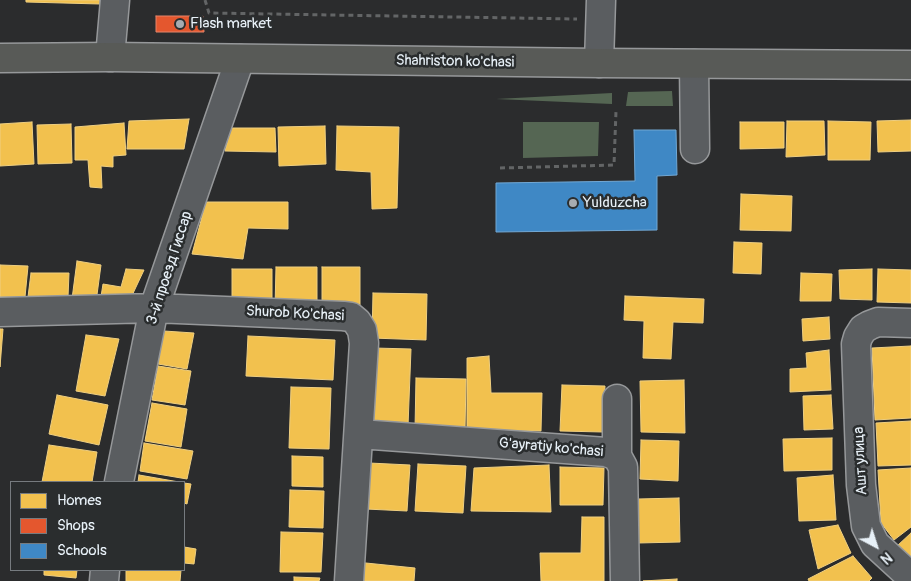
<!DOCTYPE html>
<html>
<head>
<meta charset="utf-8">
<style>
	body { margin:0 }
	#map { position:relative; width:911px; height:581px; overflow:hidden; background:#2b2c2d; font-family:Pangolin,sans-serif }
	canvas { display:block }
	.legend { position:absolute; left:10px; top:481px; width:175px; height:90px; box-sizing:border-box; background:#2a2d2e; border:1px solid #767b7f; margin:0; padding:6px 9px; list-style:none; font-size:15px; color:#e8f1f8 }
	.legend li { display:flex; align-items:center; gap:10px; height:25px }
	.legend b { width:25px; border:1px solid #767b7f }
	.north { position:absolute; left:851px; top:521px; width:50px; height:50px; -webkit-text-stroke:4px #2a2d2e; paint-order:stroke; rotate:140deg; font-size:14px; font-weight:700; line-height:20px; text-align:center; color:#e8f1f8 }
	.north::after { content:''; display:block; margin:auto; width:18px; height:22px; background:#e8f1f8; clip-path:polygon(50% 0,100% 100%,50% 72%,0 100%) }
</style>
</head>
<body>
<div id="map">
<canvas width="911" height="581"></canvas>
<ul class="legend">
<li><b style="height:14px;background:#f2c14e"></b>Homes</li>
<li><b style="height:14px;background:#e4572e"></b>Shops</li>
<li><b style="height:14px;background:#3f88c5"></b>Schools</li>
</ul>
<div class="north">N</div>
</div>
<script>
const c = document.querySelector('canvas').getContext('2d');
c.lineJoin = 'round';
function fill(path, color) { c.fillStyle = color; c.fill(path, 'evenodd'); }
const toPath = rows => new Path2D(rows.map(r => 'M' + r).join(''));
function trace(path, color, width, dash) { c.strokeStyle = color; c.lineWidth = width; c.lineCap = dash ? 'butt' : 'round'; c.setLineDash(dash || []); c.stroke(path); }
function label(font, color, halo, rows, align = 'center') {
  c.font = font + ' Pangolin,sans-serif'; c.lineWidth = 5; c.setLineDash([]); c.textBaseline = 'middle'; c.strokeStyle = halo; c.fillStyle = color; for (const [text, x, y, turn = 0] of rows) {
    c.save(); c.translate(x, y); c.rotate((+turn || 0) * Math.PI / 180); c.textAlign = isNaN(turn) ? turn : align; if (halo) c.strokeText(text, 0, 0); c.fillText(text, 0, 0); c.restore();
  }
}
fill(toPath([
	[672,91,673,106,626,106,628,92],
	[612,93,612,104,496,99],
	[523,122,599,122,598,156,523,158]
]), '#556653');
const homes = toPath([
	[26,0,100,0,100,4,26,2,26,0],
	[189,119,184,149,127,149,129,121,189,119],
	[911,120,911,151,878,152,877,121,911,120],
	[787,121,824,121,825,155,786,157,787,121],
	[828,121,871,122,870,160,828,160,828,121],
	[32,122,34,164,0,166,0,124,32,122],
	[740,122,784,122,784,148,740,149,740,122],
	[124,123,126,155,113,156,113,167,101,166,102,188,90,187,88,160,75,160,75,127,124,123],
	[71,124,72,163,38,164,37,125,71,124],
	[325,126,326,164,279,166,278,127,325,126],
	[337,126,399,127,397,208,372,209,371,172,336,170,337,126],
	[231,128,275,128,276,152,225,151,231,128],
	[741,194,792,196,791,231,740,230,741,194],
	[206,202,288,202,288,229,248,228,243,259,192,254,206,202],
	[734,242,762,243,761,274,733,273,734,242],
	[77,261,101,265,96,302,72,299,77,261],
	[0,265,28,266,25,297,0,297,0,265],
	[276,267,317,267,317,308,275,308,276,267],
	[322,267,360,267,360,306,322,306,322,267],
	[126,269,144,270,128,304,100,303,103,284,121,287,126,269],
	[232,269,272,269,272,306,232,306,232,269],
	[872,269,872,300,840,299,839,270,872,269],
	[878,269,911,270,911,303,877,302,878,269],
	[31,273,69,273,68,297,28,297,31,273],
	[801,273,832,274,831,301,800,301,801,273],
	[373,293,427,294,426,340,372,338,373,293],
	[625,296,704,299,703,323,673,322,671,359,643,358,644,321,624,320,625,296],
	[829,317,830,339,803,341,802,319,829,317],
	[0,329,3,329,0,367,0,329],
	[164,331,194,333,187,369,158,364,164,331],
	[86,335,119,339,105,396,76,391,86,335],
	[248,336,335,340,333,380,246,376,248,336],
	[911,346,911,418,875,420,872,348,911,346],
	[374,348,411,349,408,426,371,425,374,348],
	[829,350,831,390,790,392,790,369,807,368,806,353,829,350],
	[489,356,491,393,542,393,541,431,467,430,467,358,489,356],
	[158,366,191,371,185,405,152,400,158,366],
	[416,378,466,379,465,430,415,429,416,378],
	[684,380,685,433,641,432,640,381,684,380],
	[562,385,605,386,603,432,560,431,562,385],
	[291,387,331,388,329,449,289,448,291,387],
	[57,395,108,405,99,445,49,434,57,395],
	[831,395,833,429,804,430,803,396,831,395],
	[152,403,187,409,181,447,145,441,152,403],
	[911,421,911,465,878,466,876,423,911,421],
	[832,438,832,470,784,471,783,439,832,438],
	[641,440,679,441,678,481,640,479,641,440],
	[144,443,193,451,187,479,140,471,144,443],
	[49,445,97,452,92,482,42,482,49,445],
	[292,456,323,457,323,487,292,486,292,456],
	[369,463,410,465,407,511,366,509,369,463],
	[418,464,466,466,463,513,415,511,418,464],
	[549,465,551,512,471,511,474,468,549,465],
	[560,467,604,468,603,505,560,505,560,467],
	[911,468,911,527,894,540,881,523,878,470,911,468],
	[139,475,179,482,138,482,139,475],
	[833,475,836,520,799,521,797,478,833,475],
	[184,483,191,484,187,504,184,503,184,483],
	[290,490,324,491,323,528,289,527,290,490],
	[679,498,680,542,638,543,638,499,679,498],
	[582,517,604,517,604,581,541,581,540,553,581,553,582,517],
	[838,525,851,553,818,569,809,530,838,525],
	[281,532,323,533,321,572,280,572,281,532],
	[911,533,911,559,897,546,911,533],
	[184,547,196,549,194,564,184,563,184,547],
	[853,556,872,578,869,581,809,581,808,579,853,556],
	[356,562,415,568,414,581,355,581,356,562],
	[44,570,77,570,76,578,44,575,44,570],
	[126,570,181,570,180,581,126,581,126,570],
	[294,577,320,578,319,581,294,581,294,577],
	[677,579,677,581,643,581,677,579]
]);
fill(homes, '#f2c14e');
trace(homes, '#efcf81', 1);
const shops = toPath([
	[156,16,203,16,204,32,156,32,156,16]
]);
fill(shops, '#e4572e');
trace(shops, '#e5856b', 1);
const schools = toPath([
	[634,130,676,130,677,175,657,176,657,230,496,232,496,183,635,181,634,130]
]);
fill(schools, '#3f88c5');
trace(schools, '#72a8d4', 1);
const minor = toPath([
	[110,57,115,0],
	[599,63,601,0],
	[694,64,695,149],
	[0,312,154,308,343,316,351,317,357,322,362,330,364,343,349,581],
	[911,323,878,322,870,325,863,329,858,337,856,344,861,485,866,526,875,544,911,577],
	[617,399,617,456],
	[359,434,606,452,617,456,623,467,625,581],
	[119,482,154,308,240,59],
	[104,581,105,570]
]);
const major = toPath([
	[0,58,110,57,599,63,911,65]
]);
trace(minor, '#96989a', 31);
trace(major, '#96989a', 31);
trace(toPath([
	[205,0,209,13,577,19],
	[500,168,614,165,616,111]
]), '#636566', 3, [5, 4]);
trace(minor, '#5a5d60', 28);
trace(major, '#585a57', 28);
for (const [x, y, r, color] of [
	[180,24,5,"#a6acb1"],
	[573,203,5,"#a6acb1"]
]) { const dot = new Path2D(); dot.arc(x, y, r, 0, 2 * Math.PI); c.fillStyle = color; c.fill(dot); trace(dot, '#2a2d2e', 2); }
label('15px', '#e8f1f8', '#2a2d2e', [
	["Flash market",190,24],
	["Yulduzcha",583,203]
], 'left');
label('15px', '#e8f1f8', '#2a2d2e', [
	["Shahriston ko'chasi",455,62,1],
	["3-й проезд Гиссар",170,268,-72],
	["Shurob Ko'chasi",295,314,3],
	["G'ayratiy ko'chasi",551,448,5],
	["Ашт улица",861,461,-93]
]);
</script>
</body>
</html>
